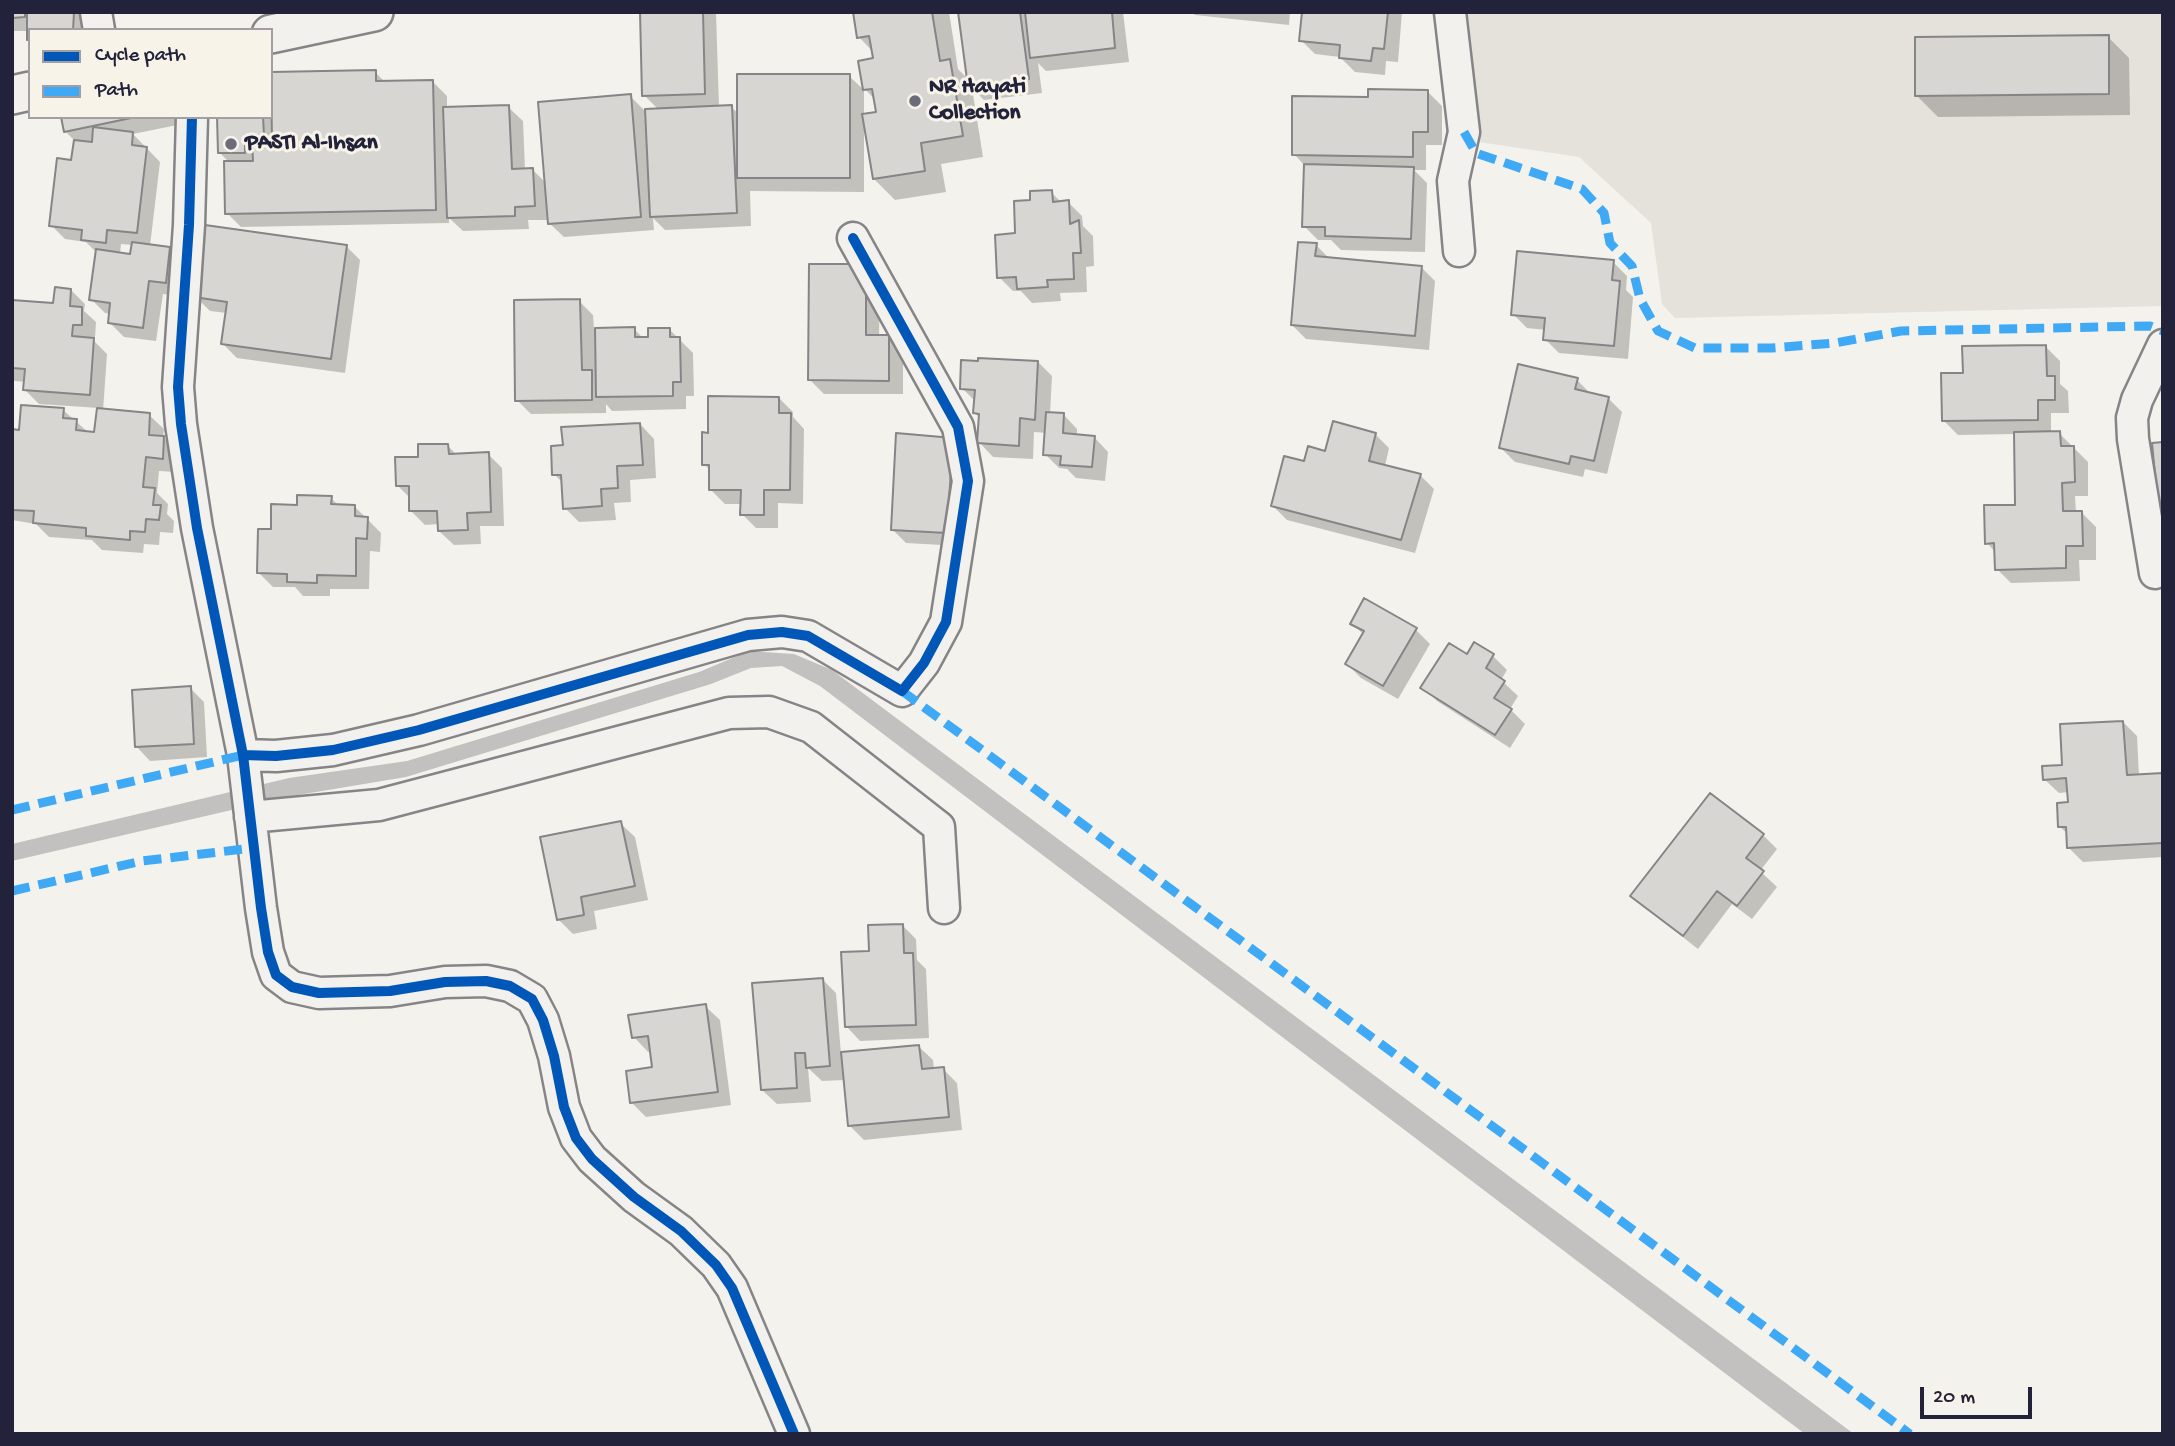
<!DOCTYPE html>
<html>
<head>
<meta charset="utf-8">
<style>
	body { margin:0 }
	#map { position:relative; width:2175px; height:1446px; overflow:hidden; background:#f4f2ec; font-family:"Gochi Hand",sans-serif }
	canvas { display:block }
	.frame { position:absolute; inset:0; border:14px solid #22223b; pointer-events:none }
	.legend { position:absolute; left:28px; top:28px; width:245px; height:91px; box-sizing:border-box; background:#f7f3e8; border:2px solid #a29fa3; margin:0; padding:9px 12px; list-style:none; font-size:21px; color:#22223b }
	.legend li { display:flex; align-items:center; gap:14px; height:35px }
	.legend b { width:35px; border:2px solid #a29fa3 }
	.scale { position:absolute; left:1920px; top:1387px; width:112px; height:32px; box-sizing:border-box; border:4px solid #22223b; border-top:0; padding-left:9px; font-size:21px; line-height:24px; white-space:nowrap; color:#22223b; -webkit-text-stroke:5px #f7f3e8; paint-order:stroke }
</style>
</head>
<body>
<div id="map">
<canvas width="2175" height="1446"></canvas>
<div class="frame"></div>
<ul class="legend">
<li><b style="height:9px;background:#0057b8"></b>Cycle path</li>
<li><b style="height:9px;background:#3fa9f5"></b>Path</li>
</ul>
<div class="scale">20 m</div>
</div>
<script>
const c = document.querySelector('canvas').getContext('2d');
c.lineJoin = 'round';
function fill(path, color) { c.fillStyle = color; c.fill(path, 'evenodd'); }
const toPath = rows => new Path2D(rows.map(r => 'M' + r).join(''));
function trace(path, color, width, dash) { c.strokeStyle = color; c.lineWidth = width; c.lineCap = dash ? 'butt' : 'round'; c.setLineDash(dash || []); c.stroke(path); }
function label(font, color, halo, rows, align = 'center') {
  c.font = font + ' "Gochi Hand",sans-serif'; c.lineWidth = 6; c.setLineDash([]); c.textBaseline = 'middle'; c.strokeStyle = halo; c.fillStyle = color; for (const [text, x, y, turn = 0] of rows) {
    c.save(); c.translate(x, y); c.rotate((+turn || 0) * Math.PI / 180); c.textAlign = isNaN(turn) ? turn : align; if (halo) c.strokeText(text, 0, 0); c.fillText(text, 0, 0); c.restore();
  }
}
fill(toPath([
	[1466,12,2163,12,2163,306,1675,318,1662,304,1651,223,1579,157,1479,142]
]), '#e5e2dc');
fill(toPath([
	[749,651,794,654,832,670,1854,1434,1805,1434,820,686,782,666,751,668,711,684,406,777,292,796,12,861,12,844,289,778,407,761,699,672]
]), '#c3c0c0');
fill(toPath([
	[12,12,84,12,87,30,30,30,30,40,28,31,12,31],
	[642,12,716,12,719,107,731,107,739,114,849,76,864,90,864,115,878,113,875,100,865,89,875,60,873,52,859,37,855,12,949,12,958,69,969,80,960,12,1123,12,1129,62,1046,71,1038,63,1042,93,984,100,972,88,983,157,941,164,946,192,895,200,874,179,866,126,864,126,864,192,750,191,751,226,665,230,653,218,654,230,564,237,549,223,549,220,528,220,529,229,463,231,449,218,449,223,241,227,227,213,230,163,220,153,219,117,271,117,271,83,375,72,386,83,433,82,447,96,447,108,508,107,523,121,525,170,533,170,546,183,630,96,644,110,659,110,644,95],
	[1192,12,1290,12,1289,25,1195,15],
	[1304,12,1402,12,1398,62,1386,61,1385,75,1355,72,1340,57,1315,54,1301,40],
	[2108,37,2129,58,2130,115,1938,117,1917,96],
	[1428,92,1442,106,1442,145,1426,145,1426,170,1414,170,1427,183,1425,252,1341,250,1331,240,1318,240,1304,226,1306,167,1294,154,1369,99],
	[63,117,191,117,192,122,133,134,160,162,150,246,169,249,183,263,179,296,163,294,156,341,124,337,110,323,111,314,105,313,91,299,97,253,86,242,65,239,51,225,73,161,75,141,65,131],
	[121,244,133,245,132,256,120,254],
	[1051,192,1062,203,1068,202,1082,216,1083,226,1093,236,1094,266,1086,267,1087,292,1060,293,1061,301,1032,303,1021,291,1013,291,999,277,1032,202],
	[1316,245,1330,259,1421,267,1435,281,1429,350,1306,339,1292,325],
	[346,246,360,260,345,373,237,358,223,344,227,313,210,311,196,297],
	[1613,262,1627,276,1626,290,1633,297,1628,359,1559,353,1545,339,1546,330,1527,328,1513,314],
	[866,266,880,280,879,337,889,337,903,351,903,394,824,394,810,380],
	[71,290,85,304,84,311,96,322,95,338,91,338,107,354,103,411,149,415,164,429,163,437,178,452,176,472,159,471,157,493,168,504,167,514,174,521,173,533,160,532,159,545,144,544,143,553,102,550,92,540,49,537,36,524,12,520,12,431,21,431,63,410,89,433,96,434,99,408,39,404,25,390,26,382,15,381,12,379,12,302,55,305],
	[579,301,593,315,594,329,634,329,644,339,650,339,669,329,693,353,694,396,686,396,686,409,612,411,606,404,606,413,531,414,517,400],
	[2046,347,2060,361,2060,384,2068,391,2069,413,2051,413,2051,433,2059,433,2088,462,2088,496,2075,496,2076,513,2082,513,2096,527,2096,560,2079,560,2080,581,2011,583,1997,569,1996,553,1987,543,2017,506,2015,434,1958,435,1944,421,1964,375],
	[1038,362,1052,376,1050,414,1063,414,1077,429,1077,436,1094,437,1108,452,1105,481,1076,478,1067,469,1059,468,1045,454,1047,433,1034,432,1033,459,993,457,979,442,980,418,975,413,976,402,962,388],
	[1577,380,1592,395,1608,398,1622,412,1607,474,1585,469,1583,477,1515,462,1501,448],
	[779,398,793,412,793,417,804,429,803,504,778,503,778,528,756,528,742,514,742,504,725,504,711,490,711,471,704,464,710,435],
	[640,424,654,439,656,478,630,480,631,502,614,503,616,520,579,522,565,508,564,484,554,474],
	[1375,434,1389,448,1385,466,1420,475,1434,489,1415,553,1287,520,1273,506,1305,463],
	[953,440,961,546,906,543,892,529],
	[448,446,457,455,488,454,502,468,504,526,480,526,481,544,454,545,439,531,439,524,425,525,411,511,411,499,397,485],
	[331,498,339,506,354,506,381,533,380,552,370,551,369,589,330,589,330,596,303,596,295,587,273,587,259,573,272,531,299,506],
	[1352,623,1416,630,1430,644,1398,699,1361,678,1347,664,1364,635],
	[1475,644,1493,656,1507,670,1501,680,1518,696,1510,709,1525,724,1510,748,1437,701,1423,687,1468,656],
	[190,688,204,702,207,757,150,761,136,746],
	[2123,722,2137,736,2139,776,2163,775,2163,857,2083,862,2069,848,2068,834,2060,827,2069,804,2069,792,2059,793,2044,779,2064,767],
	[1710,795,1763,835,1777,849,1760,871,1777,887,1752,919,1732,904,1698,949,1647,909,1633,895],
	[620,823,635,837,648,900,594,911,597,929,573,934,559,920],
	[902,925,916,939,917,960,926,969,929,1038,860,1041,846,1026,871,953],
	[822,979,836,993,841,1054,918,1046,933,1060,934,1070,943,1069,957,1083,962,1130,864,1140,850,1126,845,1080,822,1081,808,1068,811,1102,777,1104,762,1090],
	[705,1006,720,1020,731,1105,646,1117,632,1103,654,1069,652,1051,648,1052,634,1037]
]), '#0003');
const building = toPath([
	[12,12,25,12,25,17,12,18,12,12],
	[27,12,74,12,73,30,30,30,30,40,27,40,27,12],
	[640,12,703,12,705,94,642,96,640,12],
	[853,12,932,12,940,61,950,59,963,136,921,143,925,171,873,179,862,114,876,112,872,89,863,90,858,61,873,58,869,36,857,38,853,12],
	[958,12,1020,12,1029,79,968,87,958,12],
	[1025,12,1112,12,1115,48,1030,58,1025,12],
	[1302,12,1388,12,1384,49,1373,48,1371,61,1339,58,1340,45,1299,41,1302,12],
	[2109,35,2109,94,1915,96,1915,37,2109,35],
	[376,70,376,81,433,80,436,210,225,214,224,161,253,161,252,142,272,141,271,72,376,70],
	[737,74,850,74,850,178,737,178,737,74],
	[1368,89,1428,90,1428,132,1413,132,1413,157,1292,155,1292,96,1368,97,1368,89],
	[631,94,641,217,548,224,538,102,631,94],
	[509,105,512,169,533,168,535,206,515,207,515,216,447,218,443,107,509,105],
	[732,105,737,213,650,217,645,109,732,105],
	[61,117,136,117,64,132,61,117],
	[217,117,263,117,264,135,245,135,245,153,218,153,217,117],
	[93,127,133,132,132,145,147,147,137,233,107,230,106,243,81,240,82,230,49,226,57,158,71,160,74,140,92,142,93,127],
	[1304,164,1414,167,1411,239,1325,236,1325,227,1302,227,1304,164],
	[1052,190,1053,202,1069,200,1070,224,1079,220,1081,253,1073,253,1074,279,1047,280,1048,287,1017,289,1016,277,997,278,995,235,1015,233,1014,201,1030,200,1030,191,1052,190],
	[205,225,347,245,331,359,221,344,227,302,194,297,205,225],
	[132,242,170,247,166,283,149,281,143,328,108,323,110,303,89,300,96,249,130,254,132,242],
	[1298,242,1317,243,1315,256,1422,266,1415,336,1291,325,1298,242],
	[1517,251,1614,260,1612,280,1620,281,1614,346,1543,340,1545,318,1511,315,1517,251],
	[809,264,866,264,866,335,889,335,889,381,808,380,809,264],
	[55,287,71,289,70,306,82,307,82,325,73,325,72,336,94,338,90,395,23,390,25,369,12,368,12,300,53,303,55,287],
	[580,299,582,370,592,370,592,400,515,401,514,300,580,299],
	[635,327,635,337,648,337,648,328,670,328,670,337,680,337,681,382,673,382,673,396,596,397,595,328,635,327],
	[2046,345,2047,376,2055,376,2055,400,2038,400,2038,420,1942,421,1941,373,1963,373,1962,346,2046,345],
	[978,358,1038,361,1035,420,1020,418,1019,446,977,443,979,414,973,413,975,390,960,389,961,360,978,361,978,358],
	[1518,364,1578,378,1575,389,1609,397,1594,461,1571,456,1569,464,1499,448,1518,364],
	[708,396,779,397,779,413,791,413,790,490,764,490,764,515,740,515,741,490,709,490,709,465,702,465,702,432,708,433,708,396],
	[21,405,64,408,63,418,77,419,76,430,94,432,97,408,150,413,149,435,164,436,163,459,146,457,143,487,155,488,153,505,161,505,159,520,146,519,145,532,130,531,130,540,86,536,86,528,33,523,34,511,12,510,12,429,19,430,21,405],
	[1046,412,1064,413,1063,433,1095,436,1092,467,1060,465,1061,456,1043,455,1046,412],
	[1333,421,1376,433,1369,461,1421,474,1401,540,1271,506,1284,456,1304,461,1308,446,1325,451,1333,421],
	[640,423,643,465,617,466,618,488,601,489,602,506,563,509,561,475,552,475,551,446,563,445,561,427,640,423],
	[2060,431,2061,446,2074,446,2075,482,2062,483,2063,511,2082,511,2083,546,2066,546,2066,568,1995,570,1994,543,1985,544,1984,505,2015,505,2014,432,2060,431],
	[896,433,953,438,947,533,891,530,896,433],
	[2163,442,2163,537,2161,537,2152,443,2163,442],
	[418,444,448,444,449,454,489,452,491,512,467,513,468,530,438,531,437,511,409,511,409,486,396,486,395,457,418,457,418,444],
	[297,495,332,496,331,504,355,505,355,516,368,517,367,539,356,538,356,576,317,575,317,583,287,582,287,574,257,573,258,529,271,529,271,504,297,505,297,495],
	[1364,598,1417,628,1383,686,1345,664,1364,631,1350,624,1364,598],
	[1474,642,1494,654,1486,668,1505,681,1494,698,1512,709,1495,735,1420,688,1449,643,1467,654,1474,642],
	[191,686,194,744,135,747,132,690,191,686],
	[2123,721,2127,775,2163,773,2163,843,2067,848,2066,827,2058,827,2057,803,2068,802,2066,778,2043,780,2042,766,2062,765,2060,724,2123,721],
	[1710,793,1764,834,1746,858,1764,871,1737,906,1717,891,1683,936,1630,896,1710,793],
	[621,821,635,886,581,897,584,915,557,920,540,837,621,821],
	[903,924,904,953,913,953,916,1025,845,1027,841,952,869,951,868,925,903,924],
	[823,978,830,1066,806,1068,805,1053,795,1053,797,1088,761,1090,752,983,823,978],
	[706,1004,718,1092,630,1103,626,1071,652,1067,648,1036,632,1038,628,1015,706,1004],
	[919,1045,922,1069,944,1067,949,1117,848,1126,841,1052,919,1045]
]);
fill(building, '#d7d6d3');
trace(building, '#858486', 2);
const minor = toPath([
	[96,12,99,30],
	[1450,12,1464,132,1453,181,1459,251],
	[192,117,189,225,178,387,181,424,197,528,243,755,261,908,268,952,276,975,292,987,319,993,390,991,445,982,486,981,510,986,532,999,543,1020,554,1056,564,1107,576,1138,592,1159,634,1197,681,1231,716,1265,732,1288,794,1434],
	[2155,573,2133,439,2132,418,2137,400,2163,345],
	[243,755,276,756,333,750,419,730,748,635,782,632,808,636,902,691,924,663,946,622,968,481,958,427,853,238],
	[250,817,379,805,729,713,769,712,811,727,939,827,944,908]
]);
const tertiary = toPath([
	[271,34,374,12],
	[12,95,30,91]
]);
trace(minor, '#858486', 35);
trace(tertiary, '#858486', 42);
trace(minor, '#f2f1ed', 30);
trace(tertiary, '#f2f1ed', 37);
trace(toPath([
	[1464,132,1476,153,1582,189,1604,213,1610,243,1632,266,1640,299,1658,331,1695,348,1771,348,1835,343,1901,331,2150,326,2163,331],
	[902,691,1910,1434],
	[12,810,243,755],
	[12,891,142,861,253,848]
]), '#3fa9f5', 9, [18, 9]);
trace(toPath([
	[192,117,189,225,178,387,181,424,197,528,243,755,261,908,268,952,276,975,292,987,319,993,390,991,445,982,486,981,510,986,532,999,543,1020,554,1056,564,1107,576,1138,592,1159,634,1197,681,1231,716,1265,732,1288,794,1434],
	[243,755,276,756,333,750,419,730,748,635,782,632,808,636,902,691,924,663,946,622,968,481,958,427,853,238]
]), '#0057b8', 10);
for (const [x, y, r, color] of [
	[915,101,7,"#6c6b79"],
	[231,144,7,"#6c6b79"]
]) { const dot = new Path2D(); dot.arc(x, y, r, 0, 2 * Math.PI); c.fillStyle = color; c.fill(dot); trace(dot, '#f7f3e8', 2.5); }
label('bold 23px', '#22223b', '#f7f3e8', [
	["NR Hayati",929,88],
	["Collection",929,114],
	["PASTI Al-Ihsan",245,144]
], 'left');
</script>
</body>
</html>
